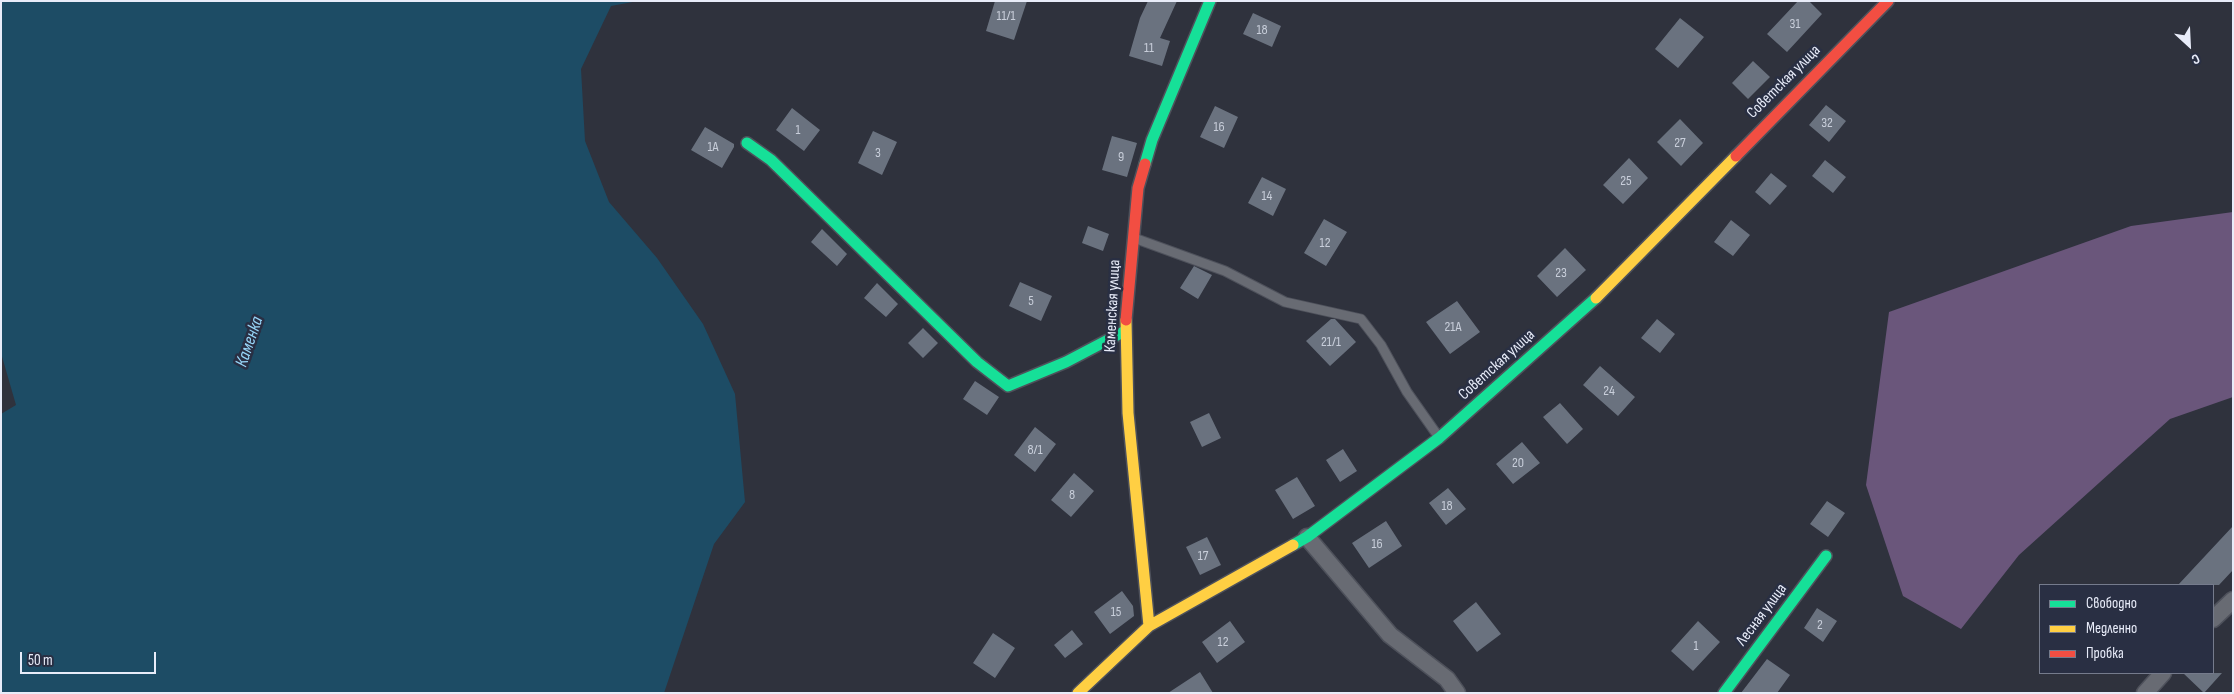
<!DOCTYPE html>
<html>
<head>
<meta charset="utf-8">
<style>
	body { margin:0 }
	#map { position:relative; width:2234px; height:694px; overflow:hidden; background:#2f323d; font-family:"Sofia Sans Condensed",sans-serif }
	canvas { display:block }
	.frame { position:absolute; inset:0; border:2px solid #e8ecf9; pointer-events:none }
	.legend { position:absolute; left:2039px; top:584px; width:175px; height:90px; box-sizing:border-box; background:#292f43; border:1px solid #757b8c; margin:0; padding:6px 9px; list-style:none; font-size:15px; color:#e8ecf9 }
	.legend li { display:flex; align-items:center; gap:10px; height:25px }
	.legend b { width:25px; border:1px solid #757b8c }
	.north { position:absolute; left:2164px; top:20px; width:50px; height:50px; -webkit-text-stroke:4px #292f43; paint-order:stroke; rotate:155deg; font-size:14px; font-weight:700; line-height:20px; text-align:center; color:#e8ecf9 }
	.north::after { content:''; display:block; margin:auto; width:18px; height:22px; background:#e8ecf9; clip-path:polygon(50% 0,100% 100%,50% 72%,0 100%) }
	.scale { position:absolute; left:20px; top:652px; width:136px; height:22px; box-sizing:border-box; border:2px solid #e8ecf9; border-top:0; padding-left:6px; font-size:15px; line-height:18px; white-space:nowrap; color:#e8ecf9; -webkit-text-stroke:4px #292f43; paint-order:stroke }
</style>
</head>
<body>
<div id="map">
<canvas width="2234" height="694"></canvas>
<div class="frame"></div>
<ul class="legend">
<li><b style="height:6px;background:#16e098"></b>Свободно</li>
<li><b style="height:6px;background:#ffcf43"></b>Медленно</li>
<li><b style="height:6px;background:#f24e42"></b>Пробка</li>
</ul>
<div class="north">С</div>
<div class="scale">50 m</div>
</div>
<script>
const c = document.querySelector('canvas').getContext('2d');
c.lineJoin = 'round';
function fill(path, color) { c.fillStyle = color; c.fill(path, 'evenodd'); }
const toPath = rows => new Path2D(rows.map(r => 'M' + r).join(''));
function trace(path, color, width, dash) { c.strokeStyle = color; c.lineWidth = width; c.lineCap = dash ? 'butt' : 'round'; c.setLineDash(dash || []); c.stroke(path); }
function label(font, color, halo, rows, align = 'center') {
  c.font = font + ' "Sofia Sans Condensed",sans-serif'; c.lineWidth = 5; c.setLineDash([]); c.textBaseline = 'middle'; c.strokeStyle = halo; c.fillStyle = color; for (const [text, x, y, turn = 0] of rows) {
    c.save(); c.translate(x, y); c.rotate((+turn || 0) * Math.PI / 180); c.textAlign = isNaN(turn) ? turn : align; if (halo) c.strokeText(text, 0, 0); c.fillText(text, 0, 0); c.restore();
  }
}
fill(toPath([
	[2233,212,2233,397,2170,419,2019,555,1961,629,1903,596,1866,485,1889,312,2131,226]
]), '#6a567b');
fill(toPath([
	[1,1,638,1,611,6,581,69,585,141,609,202,657,258,703,324,735,394,745,502,714,544,664,693,1,693,1,414,16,405,1,353]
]), '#1d4c65');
fill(toPath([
	[995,1,1027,1,1014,40,986,31],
	[1148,1,1177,1,1160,38,1170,41,1162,66,1129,56,1140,18],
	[1798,1,1809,1,1822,14,1787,52,1767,34],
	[1253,13,1281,26,1272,47,1243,34],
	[1680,18,1704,37,1678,68,1655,49],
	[1753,61,1770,77,1748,99,1732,83],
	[1826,105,1846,121,1829,142,1809,125],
	[1215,106,1238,117,1224,148,1200,137],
	[792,108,820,130,804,151,776,130],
	[1680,119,1703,143,1681,166,1657,142],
	[705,127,734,144,734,147,722,168,691,150],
	[873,131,897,142,882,175,858,163],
	[1112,136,1137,143,1127,177,1102,170],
	[1629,158,1648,178,1623,204,1603,185],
	[1825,160,1846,177,1833,193,1812,176],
	[1771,173,1787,186,1770,205,1755,192],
	[1262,177,1286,189,1273,216,1248,203],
	[1324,219,1347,232,1326,266,1304,253],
	[1731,220,1750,235,1733,256,1714,242],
	[1088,226,1109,234,1103,251,1082,243],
	[822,229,847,254,837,266,811,242],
	[1565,248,1586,270,1557,297,1537,276],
	[1194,266,1212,275,1198,299,1180,288],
	[1020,282,1052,296,1041,321,1009,306],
	[877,283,898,304,886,317,864,298],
	[1457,301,1480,332,1450,354,1426,322],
	[1331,319,1335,319,1356,342,1330,366,1306,341],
	[1657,319,1675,334,1660,353,1641,338],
	[923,328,938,343,923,358,908,343],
	[1600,366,1635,397,1618,416,1583,385],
	[975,381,999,397,987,415,963,399],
	[1560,403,1583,429,1567,444,1543,417],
	[1209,413,1221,438,1202,447,1190,422],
	[1035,427,1056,444,1035,472,1014,455],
	[1522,442,1540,463,1513,484,1496,464],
	[1343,449,1357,471,1340,482,1326,460],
	[1074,473,1094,491,1071,517,1051,500],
	[1297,477,1315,506,1293,519,1275,490],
	[1448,488,1466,509,1446,525,1429,503],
	[1827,501,1845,513,1828,537,1810,524],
	[1386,521,1402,546,1369,568,1352,543],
	[2233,526,2233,570,2219,585,2178,585],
	[1207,537,1221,565,1200,575,1186,547],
	[1122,591,1133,606,1134,616,1110,634,1094,612],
	[1476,602,1501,634,1477,652,1453,621],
	[1817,608,1837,621,1823,642,1804,628],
	[1230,621,1245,642,1217,663,1202,642],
	[1698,621,1720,642,1693,671,1671,651],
	[1072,630,1083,644,1065,658,1054,645],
	[993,633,1015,648,995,678,973,663],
	[1767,659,1790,675,1777,693,1741,693],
	[1200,672,1213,693,1168,693],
	[2183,673,2222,673,2204,693]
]), '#6a727f');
const lane = toPath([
	[1134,238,1225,271,1285,302,1361,319,1381,345,1407,392,1438,436]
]);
const street = toPath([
	[1307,537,1390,635,1447,679,1457,693],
	[2213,619,2233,600],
	[2145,693,2163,673]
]);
const fast = toPath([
	[747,143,771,160,977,362,1008,386,1066,362,1125,331],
	[1145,164,1152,140,1210,1],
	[1293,545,1307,537,1439,438,1596,298],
	[1724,693,1826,556]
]);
const slow = toPath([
	[1596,298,1736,156],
	[1126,320,1128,413,1149,626],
	[1078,693,1149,626,1293,545]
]);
const jam = toPath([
	[1736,156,1888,1],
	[1126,320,1138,188,1145,164]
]);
trace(lane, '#4e515b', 11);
trace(street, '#4e515b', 19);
trace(fast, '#4e515b', 14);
trace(slow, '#4e515b', 14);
trace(jam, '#4e515b', 14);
trace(lane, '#686b73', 9);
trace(street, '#686b73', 16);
trace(fast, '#16e098', 11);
trace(slow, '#ffcf43', 11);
trace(jam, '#f24e42', 11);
label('14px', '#c8ceda', null, [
	["11/1",1006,16],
	["31",1795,24],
	["18",1262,30],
	["11",1149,48],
	["32",1827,123],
	["16",1219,127],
	["1",798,130],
	["27",1680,143],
	["1А",713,147],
	["3",878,153],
	["9",1121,157],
	["25",1626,181],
	["14",1267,196],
	["12",1325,243],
	["23",1561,273],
	["5",1031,301],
	["21А",1453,327],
	["21/1",1331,342],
	["24",1609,391],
	["8/1",1035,450],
	["20",1518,463],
	["8",1072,495],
	["18",1447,506],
	["16",1377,544],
	["17",1203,556],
	["15",1116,612],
	["2",1820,625],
	["12",1223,642],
	["1",1696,646]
]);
label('16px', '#e8ecf9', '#292f43', [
	["Советская улица",1784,82,-45],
	["Каменская улица",1113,306,-87],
	["Советская улица",1497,365,-42],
	["Лесная улица",1762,615,-53]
]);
label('italic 18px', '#96d4f7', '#292f43', [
	["Каменка",250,342,-71]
]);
</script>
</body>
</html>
